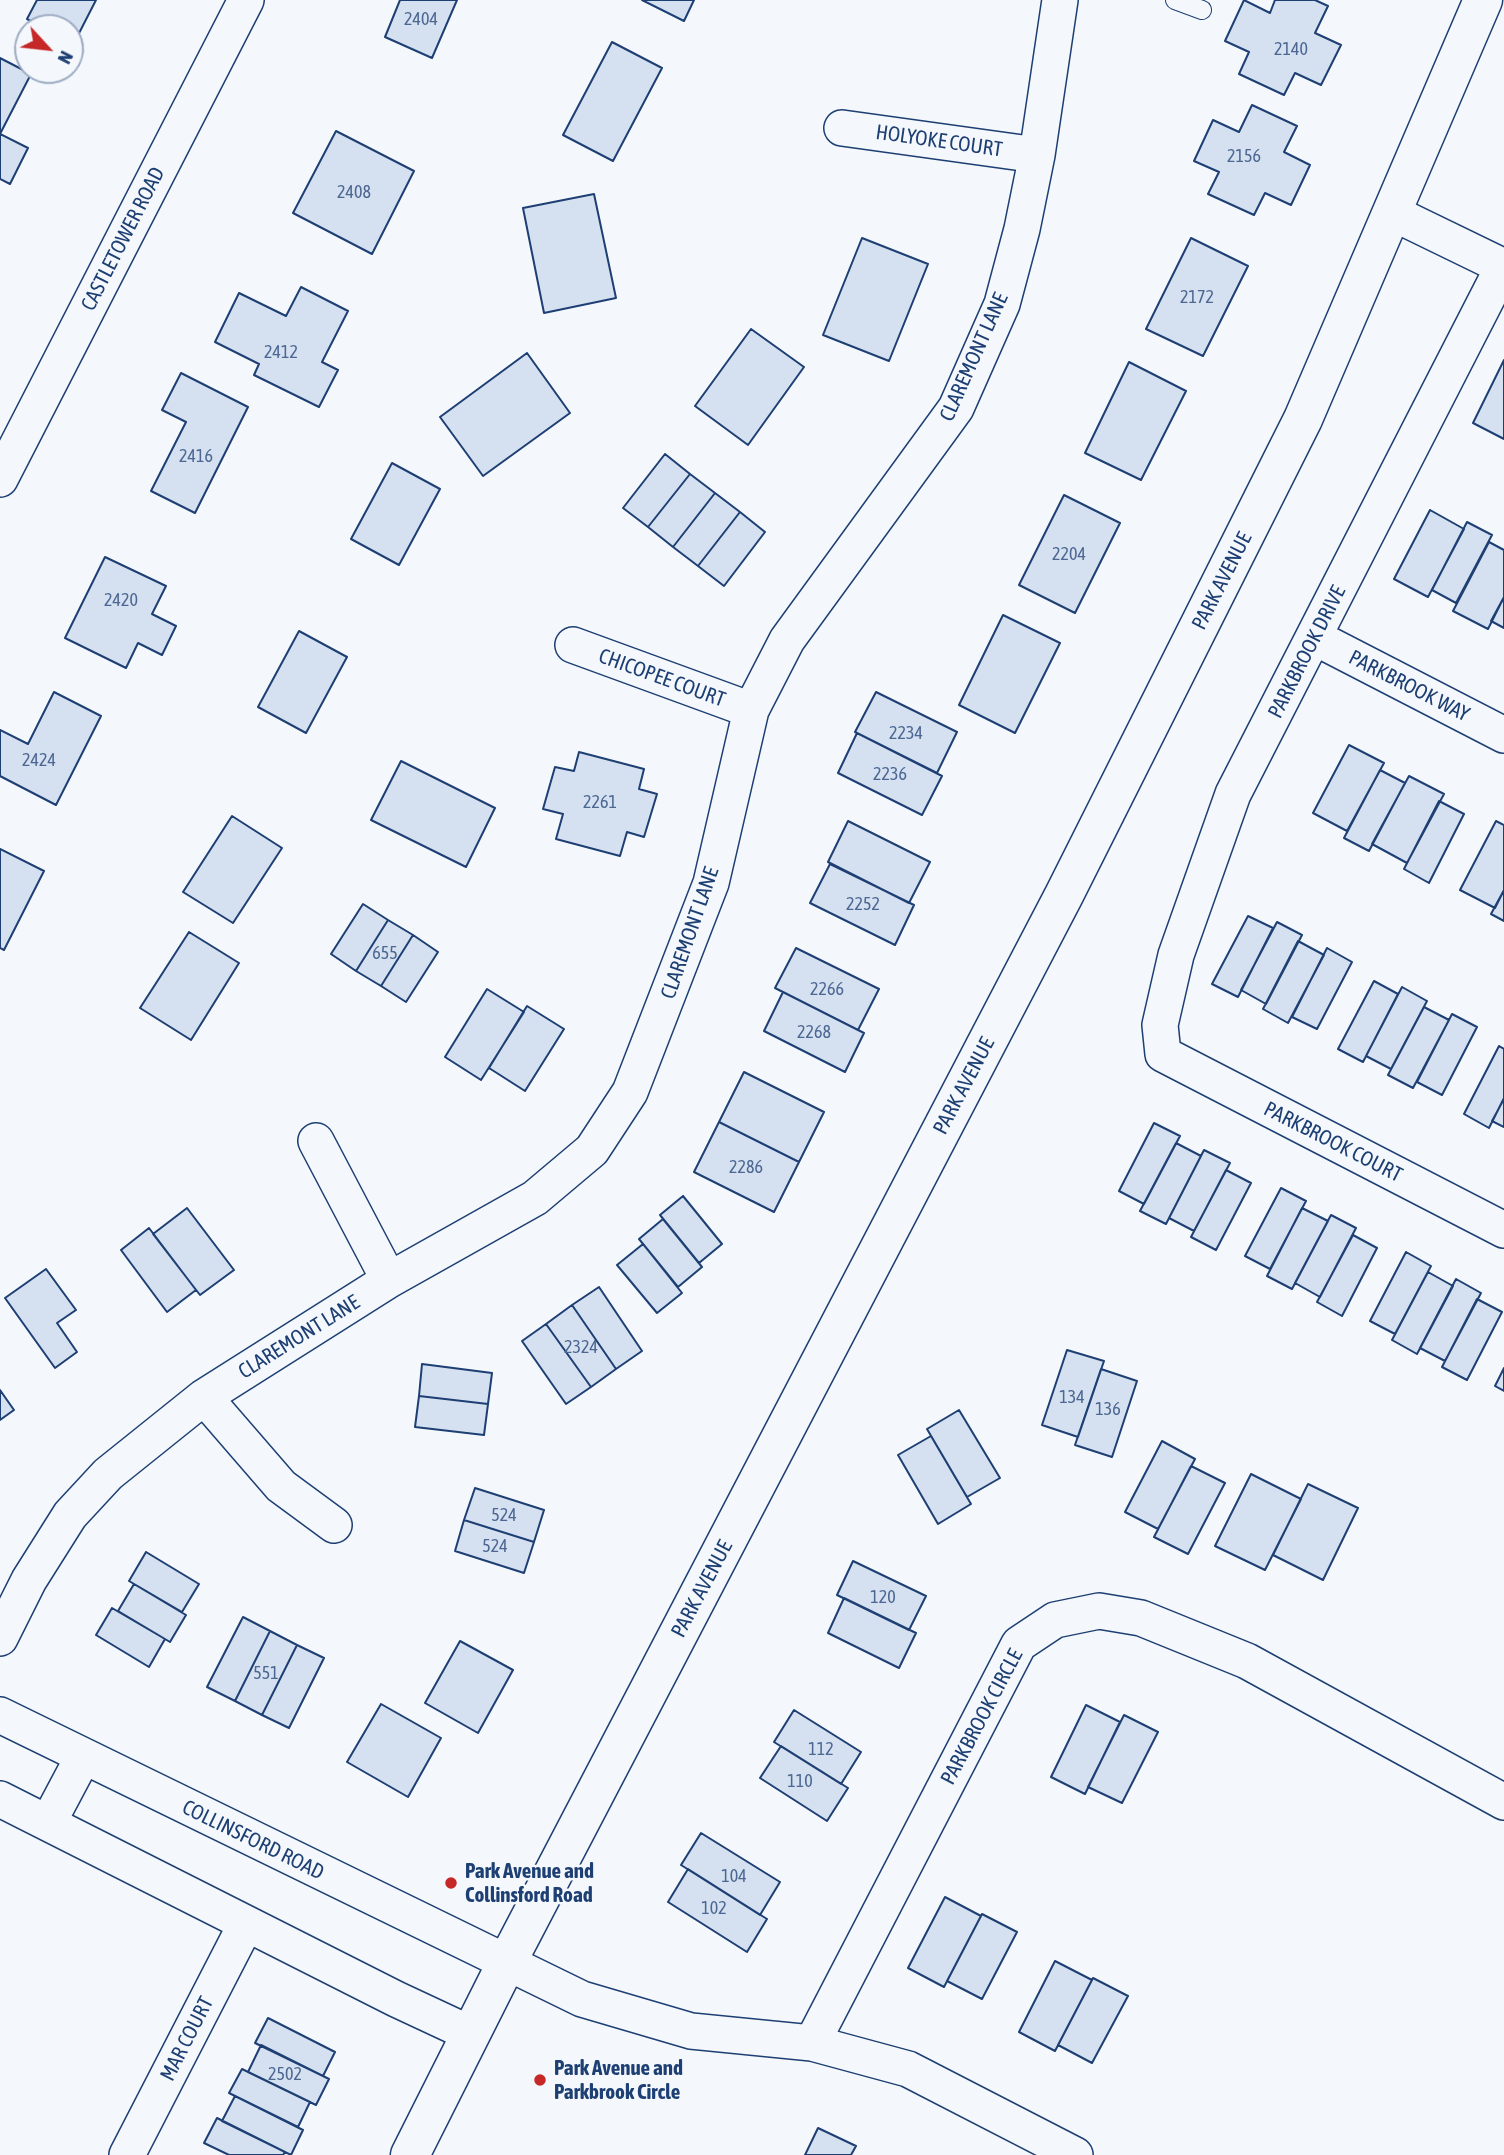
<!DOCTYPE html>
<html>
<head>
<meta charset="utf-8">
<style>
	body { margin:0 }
	#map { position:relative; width:1504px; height:2155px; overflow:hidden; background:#f4f7fb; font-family:"Asap Condensed",sans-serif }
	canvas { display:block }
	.north { position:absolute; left:14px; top:14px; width:70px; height:70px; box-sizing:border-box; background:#f4f7fb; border:2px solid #9eadc5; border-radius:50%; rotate:117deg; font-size:19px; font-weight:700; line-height:28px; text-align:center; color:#1d3f73 }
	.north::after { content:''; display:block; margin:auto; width:24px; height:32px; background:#c62828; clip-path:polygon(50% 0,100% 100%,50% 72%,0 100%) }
</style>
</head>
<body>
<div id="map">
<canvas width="1504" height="2155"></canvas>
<div class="north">N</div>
</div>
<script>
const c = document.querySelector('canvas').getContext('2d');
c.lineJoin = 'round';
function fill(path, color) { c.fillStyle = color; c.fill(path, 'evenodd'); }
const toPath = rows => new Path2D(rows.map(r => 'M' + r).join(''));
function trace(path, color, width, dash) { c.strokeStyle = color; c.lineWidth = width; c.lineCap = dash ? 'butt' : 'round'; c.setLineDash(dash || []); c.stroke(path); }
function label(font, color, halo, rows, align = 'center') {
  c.font = font + ' "Asap Condensed",sans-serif'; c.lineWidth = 5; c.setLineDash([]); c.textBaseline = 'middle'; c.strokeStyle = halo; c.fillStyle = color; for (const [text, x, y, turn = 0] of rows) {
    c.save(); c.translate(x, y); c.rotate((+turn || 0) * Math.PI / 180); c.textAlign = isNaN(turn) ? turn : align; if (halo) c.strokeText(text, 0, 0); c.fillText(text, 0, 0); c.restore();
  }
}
const building = toPath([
	[37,0,96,0,74,43,70,41,70,28,44,28,27,19,37,0],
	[400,0,457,0,432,58,385,37,400,0],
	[642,0,694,0,684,21,642,0],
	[1244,0,1270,13,1275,0,1315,0,1328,6,1315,33,1341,45,1321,85,1295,73,1284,95,1239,74,1249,52,1225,41,1244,0],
	[612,42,662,68,613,161,563,135,612,42],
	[0,58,31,74,0,134,28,148,10,184,0,179,0,58],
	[1252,105,1297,126,1284,152,1310,165,1291,205,1265,193,1254,215,1208,194,1219,172,1194,161,1213,120,1239,132,1252,105],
	[336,131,414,171,372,254,293,213,336,131],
	[594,194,616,298,544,313,523,208,594,194],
	[862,238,928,264,889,361,823,335,862,238],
	[1191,238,1248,266,1203,356,1146,329,1191,238],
	[301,287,348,311,322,362,338,370,319,407,254,375,259,364,215,342,239,293,286,316,301,287],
	[751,329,804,367,748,445,695,406,751,329],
	[527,353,570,413,483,476,440,417,527,353],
	[1504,360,1504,439,1473,423,1504,360],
	[1129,362,1186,391,1141,480,1085,453,1129,362],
	[181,373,248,407,195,513,151,491,186,422,162,410,181,373],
	[665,454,690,474,648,527,623,508,665,454],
	[392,463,440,489,399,565,351,539,392,463],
	[690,474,715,493,673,547,648,527,690,474],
	[715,493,740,512,698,566,673,547,715,493],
	[1064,495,1120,523,1075,613,1019,585,1064,495],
	[1430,510,1464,529,1428,597,1394,579,1430,510],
	[740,512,765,532,724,586,698,566,740,512],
	[1467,522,1492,535,1456,603,1432,590,1467,522],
	[1489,542,1504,550,1504,597,1488,629,1453,611,1489,542],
	[105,557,166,586,152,614,176,626,162,655,138,643,126,668,65,638,105,557],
	[1504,597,1504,628,1491,621,1504,597],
	[1003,615,1060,643,1015,733,959,705,1003,615],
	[299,631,347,657,306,733,258,707,299,631],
	[54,692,101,716,56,805,0,776,0,730,28,744,54,692],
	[876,692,957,732,937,773,855,732,876,692],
	[857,733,942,776,922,815,838,773,857,733],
	[1349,745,1384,763,1347,831,1313,813,1349,745],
	[579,752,644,769,639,789,657,794,644,837,627,832,620,856,556,839,563,814,543,809,555,767,574,771,579,752],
	[401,761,495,808,466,867,371,820,401,761],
	[1380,770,1405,783,1369,851,1344,838,1380,770],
	[1409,776,1444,794,1407,863,1372,844,1409,776],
	[1439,801,1464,814,1429,883,1404,869,1439,801],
	[232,816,282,848,233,923,183,892,232,816],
	[848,821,930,862,909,903,828,862,848,821],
	[1496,821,1504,825,1504,890,1495,908,1460,890,1496,821],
	[0,849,44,871,4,950,0,948,0,849],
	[830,864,914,905,895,945,810,903,830,864],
	[1504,890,1504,921,1491,914,1504,890],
	[363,904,388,920,356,971,331,954,363,904],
	[1248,916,1273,928,1238,997,1212,984,1248,916],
	[388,920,413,935,381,986,356,971,388,920],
	[1277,922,1302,935,1266,1004,1241,990,1277,922],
	[189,932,239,963,191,1040,140,1008,189,932],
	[413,935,438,952,406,1002,381,986,413,935],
	[1298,941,1324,955,1288,1023,1263,1009,1298,941],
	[796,948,879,989,858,1030,775,988,796,948],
	[1327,948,1352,962,1317,1029,1292,1017,1327,948],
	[1374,981,1398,994,1363,1062,1338,1049,1374,981],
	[1402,987,1427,1001,1391,1069,1366,1056,1402,987],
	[487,989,524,1012,481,1080,445,1057,487,989],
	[783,992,864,1033,845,1072,764,1031,783,992],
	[527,1006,564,1029,525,1091,489,1068,527,1006],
	[1424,1007,1449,1020,1413,1088,1388,1075,1424,1007],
	[1452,1014,1477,1027,1442,1095,1417,1082,1452,1014],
	[1499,1046,1504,1049,1504,1098,1489,1128,1464,1114,1499,1046],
	[744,1072,824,1112,799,1162,719,1122,744,1072],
	[1504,1099,1504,1127,1492,1121,1504,1099],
	[719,1122,799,1162,774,1212,694,1172,719,1122],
	[1154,1123,1180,1136,1144,1204,1119,1191,1154,1123],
	[1176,1143,1201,1156,1166,1224,1140,1211,1176,1143],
	[1204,1150,1230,1163,1194,1231,1169,1218,1204,1150],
	[1226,1170,1251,1183,1216,1250,1191,1237,1226,1170],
	[1281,1188,1306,1201,1270,1269,1245,1256,1281,1188],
	[683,1196,722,1244,699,1263,660,1215,683,1196],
	[187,1208,234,1270,200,1295,153,1234,187,1208],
	[1302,1208,1328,1221,1292,1289,1267,1276,1302,1208],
	[1331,1215,1356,1228,1320,1297,1295,1283,1331,1215],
	[663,1219,702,1267,678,1287,639,1239,663,1219],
	[149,1228,196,1290,167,1312,121,1250,149,1228],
	[1353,1235,1377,1248,1342,1316,1317,1302,1353,1235],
	[643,1244,682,1293,657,1313,617,1265,643,1244],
	[1406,1252,1431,1266,1395,1334,1370,1321,1406,1252],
	[46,1269,76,1310,57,1323,77,1352,55,1368,5,1298,46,1269],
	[1428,1272,1453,1286,1417,1354,1392,1340,1428,1272],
	[1456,1279,1481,1293,1445,1361,1420,1348,1456,1279],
	[599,1287,642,1351,616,1369,572,1305,599,1287],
	[1477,1299,1502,1312,1467,1380,1442,1367,1477,1299],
	[572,1305,616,1369,591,1387,546,1324,572,1305],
	[546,1324,591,1387,566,1404,522,1341,546,1324],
	[1067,1350,1104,1361,1078,1437,1042,1425,1067,1350],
	[422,1364,492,1373,488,1404,419,1396,422,1364],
	[1504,1368,1504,1391,1495,1386,1504,1368],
	[1101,1369,1137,1381,1112,1457,1075,1445,1101,1369],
	[0,1390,14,1410,0,1420,0,1390],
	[419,1396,488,1404,484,1435,415,1427,419,1396],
	[959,1410,1000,1478,967,1497,927,1429,959,1410],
	[931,1436,971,1504,938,1524,898,1455,931,1436],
	[1162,1441,1195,1459,1158,1529,1125,1512,1162,1441],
	[1191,1466,1225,1483,1188,1554,1154,1537,1191,1466],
	[1251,1474,1301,1499,1265,1570,1215,1546,1251,1474],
	[1308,1484,1358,1508,1323,1580,1273,1555,1308,1484],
	[475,1488,544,1510,534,1542,464,1520,475,1488],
	[464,1520,534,1542,524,1573,455,1551,464,1520],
	[146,1552,199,1584,182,1612,129,1581,146,1552],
	[853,1561,926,1596,909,1630,837,1595,853,1561],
	[134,1584,186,1615,170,1642,118,1611,134,1584],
	[844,1598,916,1633,899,1668,828,1633,844,1598],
	[112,1608,165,1639,149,1667,96,1635,112,1608],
	[243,1617,270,1631,235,1701,207,1687,243,1617],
	[270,1631,297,1645,262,1715,235,1701,270,1631],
	[460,1641,513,1670,478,1733,425,1703,460,1641],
	[297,1645,324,1658,289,1728,262,1715,297,1645],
	[381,1704,441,1738,408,1797,347,1762,381,1704],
	[1086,1705,1120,1722,1085,1794,1051,1777,1086,1705],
	[794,1710,861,1752,841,1784,774,1742,794,1710],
	[1124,1715,1158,1732,1122,1803,1088,1787,1124,1715],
	[781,1746,848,1788,827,1821,760,1778,781,1746],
	[701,1833,780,1882,760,1915,681,1865,701,1833],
	[688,1869,767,1919,747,1952,668,1902,688,1869],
	[945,1897,981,1916,944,1987,908,1968,945,1897],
	[982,1914,1017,1932,982,1999,947,1981,982,1914],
	[1055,1961,1092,1980,1055,2051,1019,2032,1055,1961],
	[1093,1978,1128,1996,1092,2063,1058,2045,1093,1978],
	[268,2018,335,2052,323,2076,255,2043,268,2018],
	[261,2045,329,2079,316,2105,248,2072,261,2045],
	[242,2069,310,2102,298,2127,229,2093,242,2069],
	[235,2096,303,2130,291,2155,222,2121,235,2096],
	[217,2118,285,2152,283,2155,229,2155,204,2143,217,2118],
	[818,2128,856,2146,851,2155,805,2155,818,2128]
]);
fill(building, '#d5e0f0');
trace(building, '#1d3f73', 2);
const service = toPath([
	[1175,0,1202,10]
]);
const minor = toPath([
	[842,128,1037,155],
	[1393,213,1504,267],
	[1503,267,1233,794,1176,955,1160,1025,1163,1054,1504,1230],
	[0,479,246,0],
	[1314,637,1504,735],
	[573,645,751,710],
	[316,1141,389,1280],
	[204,1397,281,1486,334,1525],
	[0,1638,29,1580,70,1515,108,1474,204,1397,389,1280,535,1198,592,1150,630,1092,711,883,751,710,787,640,956,408,1002,304,1022,229,1037,155,1060,0],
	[0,1715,582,1999,691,2031,812,2043],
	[0,1799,396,1999,471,2034],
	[48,1823,83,1757],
	[127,2155,246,1924],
	[1075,2155,908,2069,812,2043,1019,1644,1055,1620,1099,1611,1141,1618,1247,1661,1504,1802]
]);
const secondary = toPath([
	[410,2155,506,1964,1064,895,1303,419,1483,0]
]);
trace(service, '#1d3f73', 20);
trace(minor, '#1d3f73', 38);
trace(secondary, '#1d3f73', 41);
trace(service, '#f4f7fb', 18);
trace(minor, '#f4f7fb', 35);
trace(secondary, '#f4f7fb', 38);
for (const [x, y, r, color] of [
	[451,1883,7,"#c62828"],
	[540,2080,7,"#c62828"]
]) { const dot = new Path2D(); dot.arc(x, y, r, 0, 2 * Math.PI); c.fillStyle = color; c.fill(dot); trace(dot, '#f4f7fb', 2.5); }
label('18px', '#4b6792', null, [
	["2404",421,19],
	["2140",1291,49],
	["2156",1244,156],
	["2408",354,192],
	["2172",1197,297],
	["2412",281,352],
	["2416",196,456],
	["2204",1069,554],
	["2420",121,600],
	["2234",906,733],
	["2424",39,760],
	["2236",890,774],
	["2261",600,802],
	["2252",863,904],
	["655",385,953],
	["2266",827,989],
	["2268",814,1032],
	["2286",746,1167],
	["2324",581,1347],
	["134",1072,1397],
	["136",1108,1409],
	["524",504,1515],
	["524",495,1546],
	["120",883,1597],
	["551",266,1673],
	["112",821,1749],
	["110",800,1781],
	["104",734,1876],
	["102",714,1908],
	["2502",285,2074]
]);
label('21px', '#1d3f73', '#f4f7fb', [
	["HOLYOKE COURT",939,141,8],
	["CASTLETOWER ROAD",123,239,-63],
	["CLAREMONT LANE",974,357,-66],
	["PARK AVENUE",1222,581,-63],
	["PARKBROOK DRIVE",1307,652,-63],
	["CHICOPEE COURT",662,678,20],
	["PARKBROOK WAY",1409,686,27],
	["CLAREMONT LANE",690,933,-71],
	["PARK AVENUE",964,1086,-62],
	["PARKBROOK COURT",1333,1142,27],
	["CLAREMONT LANE",299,1337,-32],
	["PARK AVENUE",702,1589,-62],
	["PARKBROOK CIRCLE",982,1717,-62],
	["COLLINSFORD ROAD",253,1840,26],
	["MAR COURT",187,2039,-63]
]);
label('bold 21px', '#1d3f73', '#f4f7fb', [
	["Park Avenue and",465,1871],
	["Collinsford Road",465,1895],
	["Park Avenue and",554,2068],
	["Parkbrook Circle",554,2092]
], 'left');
</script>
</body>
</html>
